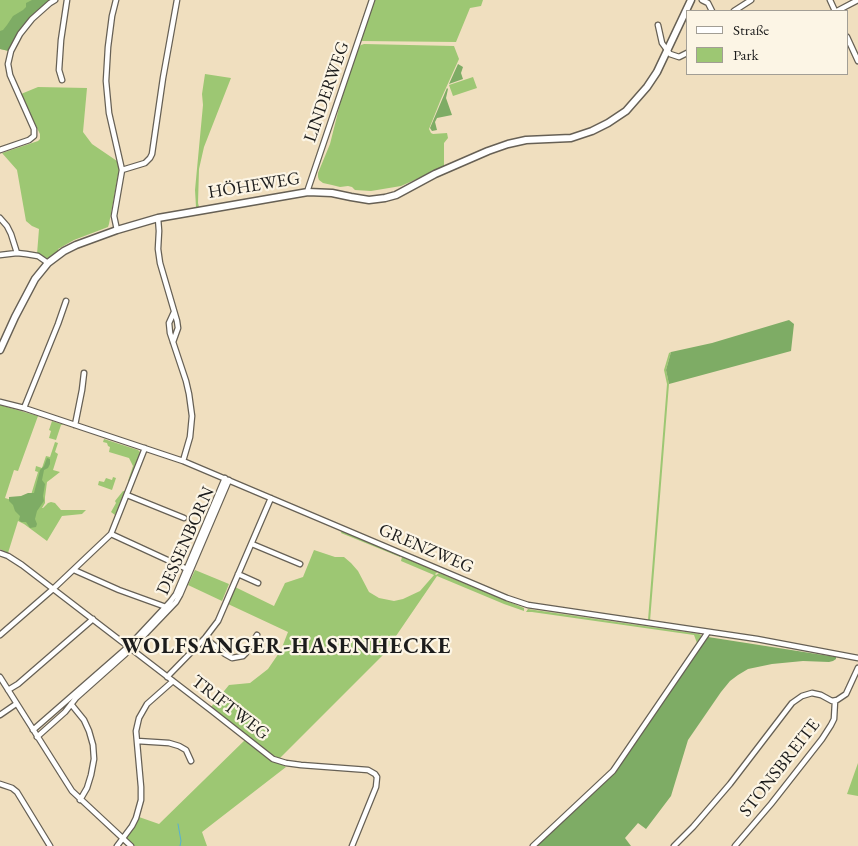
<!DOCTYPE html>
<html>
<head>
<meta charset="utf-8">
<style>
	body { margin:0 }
	#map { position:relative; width:858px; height:846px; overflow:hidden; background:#f0dfbf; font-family:"EB Garamond",serif }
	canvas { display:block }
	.legend { position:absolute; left:686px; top:10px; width:162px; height:65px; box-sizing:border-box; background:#fcf5e5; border:1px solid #a29e95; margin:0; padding:6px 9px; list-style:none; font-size:15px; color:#1c1c1c }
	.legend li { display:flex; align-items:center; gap:10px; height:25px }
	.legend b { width:25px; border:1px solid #a29e95 }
</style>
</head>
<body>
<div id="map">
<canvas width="858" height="846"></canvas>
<ul class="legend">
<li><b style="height:6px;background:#fff"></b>Straße</li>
<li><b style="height:14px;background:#9dc773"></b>Park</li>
</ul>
</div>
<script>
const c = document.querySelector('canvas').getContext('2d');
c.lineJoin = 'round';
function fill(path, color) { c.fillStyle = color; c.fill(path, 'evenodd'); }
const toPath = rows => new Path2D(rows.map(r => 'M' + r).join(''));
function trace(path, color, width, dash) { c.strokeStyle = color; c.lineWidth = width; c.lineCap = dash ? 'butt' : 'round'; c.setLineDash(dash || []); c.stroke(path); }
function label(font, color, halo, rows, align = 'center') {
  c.font = font + ' "EB Garamond",serif'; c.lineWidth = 4.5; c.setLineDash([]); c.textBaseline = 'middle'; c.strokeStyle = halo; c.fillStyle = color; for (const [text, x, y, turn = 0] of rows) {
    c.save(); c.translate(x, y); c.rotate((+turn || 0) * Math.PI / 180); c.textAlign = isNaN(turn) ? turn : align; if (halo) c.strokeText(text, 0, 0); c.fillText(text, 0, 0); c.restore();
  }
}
fill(toPath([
	[0,0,52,0,31,18,17,33,9,51,0,49],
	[375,0,483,0,481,6,470,8,456,42,361,41],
	[364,44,454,46,459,59,441,99,429,129,431,133,433,134,447,133,448,138,444,143,444,167,401,186,371,191,355,190,352,187,348,186,340,187,332,185,323,183,319,180,318,177,318,173,330,144,341,100,358,48,361,45],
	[205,74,231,78,204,147,199,169,198,203,199,207,196,207,195,190,203,105,202,94],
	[473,77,477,88,453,96,449,85],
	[38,87,87,88,83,132,92,144,117,161,119,165,119,170,109,224,108,227,74,240,58,249,59,251,48,259,37,254,39,229,32,226,26,221,17,170,2,153,38,141,40,139,40,134,37,128,21,94],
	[671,352,666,370,669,384,650,621,648,620,667,384,664,370,669,353],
	[0,405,38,416,18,471,14,470,5,498,28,505,38,472,35,471,36,466,42,468,46,456,50,457,55,442,58,443,55,452,58,454,53,470,60,472,51,479,47,482,45,497,45,503,42,508,43,508,48,503,51,502,55,503,61,510,86,510,82,514,62,516,47,541,24,524,18,521,8,553,0,549],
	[52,421,64,425,61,425,56,440,49,438,51,431,49,430],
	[104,439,138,450,140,452,139,456,129,482,128,481,133,466,129,458,109,452,110,447,108,446,107,443,103,442],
	[113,477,116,478,112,490,98,485,99,481,104,482,106,478,112,480],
	[123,491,125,491,115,515,111,512,116,503,115,501],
	[342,530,400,556,400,557,341,533],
	[314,550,335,557,344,557,351,563,358,571,369,592,379,598,394,601,403,599,420,591,434,575,401,561,402,557,438,572,435,574,436,575,439,573,524,608,524,611,504,604,437,576,383,655,280,758,279,763,286,767,202,832,207,846,135,846,125,837,133,828,139,817,159,824,248,737,211,707,229,685,250,683,268,669,281,650,288,632,228,604,235,587,274,606,285,583,303,577],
	[195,570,229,584,222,601,188,585],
	[528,609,699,634,701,635,701,638,697,643,694,635,532,612,526,612],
	[858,763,858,796,847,794]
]), '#9dc773');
fill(toPath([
	[32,0,52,0,31,18,17,33,9,51,0,49,0,31,3,30,7,25,13,16,23,10,26,7,26,3],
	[458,64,463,67,461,73,463,79,449,84],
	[447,88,448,89,446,98,452,115,437,118,435,122,437,130,432,131,430,128],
	[789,320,794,324,791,351,669,384,666,370,671,352,712,343],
	[47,458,50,459,50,464,48,468,44,470,42,480,45,484,43,496,44,501,37,511,35,519,37,524,36,527,30,528,26,522,21,522,19,520,20,516,15,511,13,505,9,501,9,497,21,496,28,493,34,493,40,470,44,466],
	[708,637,836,657,836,659,833,661,829,662,803,661,772,664,748,669,738,675,730,681,721,692,688,740,671,796,646,829,638,823,625,838,631,846,536,846,616,771]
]), '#7eac65');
trace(toPath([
	[178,824,181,841,180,846]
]), '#56b1d4', 1);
const street = toPath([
	[116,0,112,16,108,47,106,81,109,113,122,170,114,216,117,230],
	[702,0,708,3,712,11],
	[830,0,835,11],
	[734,11,751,0],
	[837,11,858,0],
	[658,25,662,43,670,54,679,57,687,53],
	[847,37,858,61],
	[62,80,59,70,61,40,67,0],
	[0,150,29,140,34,136,34,129,10,75,8,64,11,51,20,34,32,19,50,3,55,0],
	[122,170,145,163,150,158,152,154,163,78,177,0],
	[308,192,308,189,372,0],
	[0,218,7,226,11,234,17,253],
	[158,218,159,231,158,249,160,263,177,321,178,328,173,342],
	[0,255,17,253,26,254,38,256,48,263],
	[174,312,169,323,170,333,186,381,189,394,192,416,190,437,183,461],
	[0,402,24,408,183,461,507,598,528,605,757,639,858,658],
	[24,408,58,324,66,301],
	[75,425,82,390,84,373],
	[127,495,184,518],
	[111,534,187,569],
	[252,544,300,564],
	[0,553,8,556,22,565,212,711,273,759,286,763,301,765,368,770,375,774,377,777,376,787,352,846],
	[74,570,119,590,166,607],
	[238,574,258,583],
	[0,635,53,589,111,534,145,448],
	[205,638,225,654,232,658,243,656,246,653,257,635],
	[0,677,72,791,131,846],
	[167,677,205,638,218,621,271,498],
	[8,690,18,684,93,619],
	[71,704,84,720,89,731,93,745,94,759,91,775,87,788,80,800],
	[0,715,16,704],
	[33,730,128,647,170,602,176,594,225,478],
	[37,737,65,712,76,698,131,649,176,602,180,595,229,480],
	[137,741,169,743,179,746,186,750,191,761],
	[0,784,12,788,17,792,50,846],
	[117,846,132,826,136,818,141,800,141,787,136,731,139,718,147,704,173,681],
	[533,846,613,771,708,632],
	[674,846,693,827,730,784,792,703,802,696,812,693,821,695,832,701,837,700,846,694,858,668],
	[735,846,771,804,822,739,831,725,834,719,835,701]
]);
const secondary = toPath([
	[0,350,15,317,35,279,48,263,64,251,76,245,117,230,158,218,308,192,332,193,351,197,369,200,385,198,396,195,435,174,488,151,508,144,526,140,571,138,592,131,608,123,626,111,647,87,657,72,691,0]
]);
trace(street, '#666055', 7);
trace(secondary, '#666055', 9);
trace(street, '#fff', 4.5);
trace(secondary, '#fff', 6);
label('18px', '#1c1c1c', '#fcf5e5', [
	["LINDERWEG",327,92,-71],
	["HÖHEWEG",254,186,-9],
	["DESSENBORN",186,541,-66],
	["GRENZWEG",426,549,23],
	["TRIFTWEG",230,708,38],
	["STONSBREITE",780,768,-52]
]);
c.letterSpacing = '1px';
label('bold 22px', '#1c1c1c', '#fcf5e5', [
	["WOLFSANGER-HASENHECKE",286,647]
]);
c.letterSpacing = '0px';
</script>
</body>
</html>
